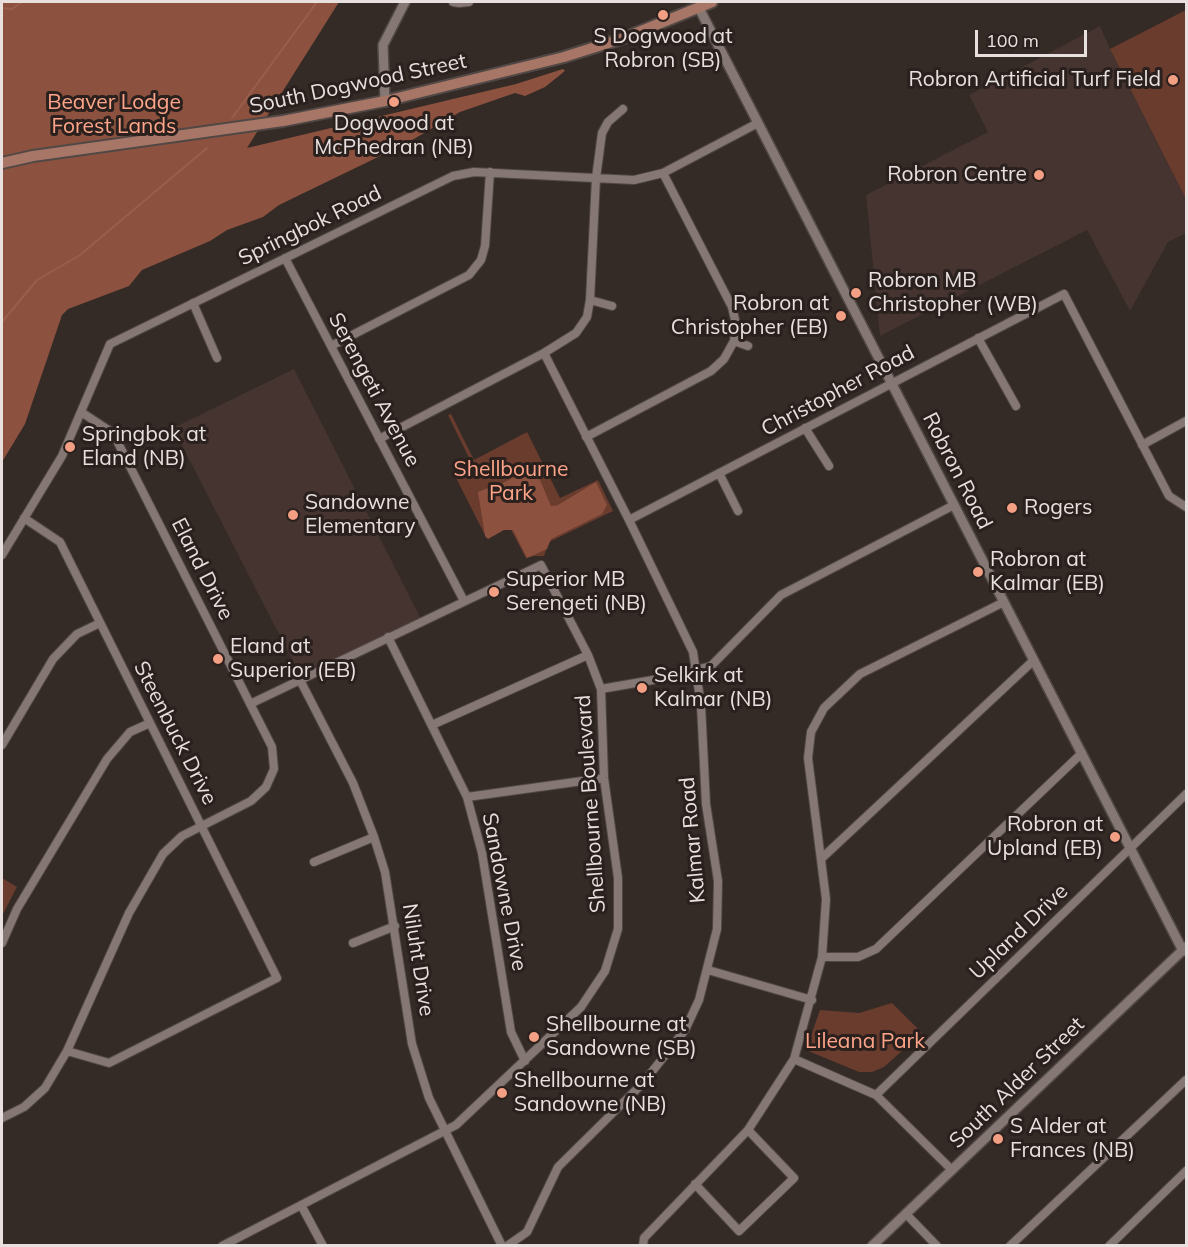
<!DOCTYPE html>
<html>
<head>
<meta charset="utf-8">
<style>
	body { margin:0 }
	#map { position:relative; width:1188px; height:1247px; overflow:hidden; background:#342a26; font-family:Mulish,sans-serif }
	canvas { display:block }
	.frame { position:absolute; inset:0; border:3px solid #e7e0de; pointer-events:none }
	.scale { position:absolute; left:975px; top:30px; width:112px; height:27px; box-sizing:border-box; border:3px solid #e7e0de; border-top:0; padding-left:8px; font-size:18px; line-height:21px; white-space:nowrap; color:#e7e0de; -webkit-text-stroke:4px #2a201d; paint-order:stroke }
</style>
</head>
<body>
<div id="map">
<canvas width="1188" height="1247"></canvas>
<div class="frame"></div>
<div class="scale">100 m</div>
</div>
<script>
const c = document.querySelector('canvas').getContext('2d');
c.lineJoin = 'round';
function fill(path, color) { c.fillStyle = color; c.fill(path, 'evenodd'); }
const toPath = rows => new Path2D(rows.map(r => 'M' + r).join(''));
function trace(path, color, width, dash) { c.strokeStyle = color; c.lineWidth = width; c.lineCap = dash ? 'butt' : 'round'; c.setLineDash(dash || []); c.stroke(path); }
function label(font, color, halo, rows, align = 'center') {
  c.font = font + ' Mulish,sans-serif'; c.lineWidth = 6; c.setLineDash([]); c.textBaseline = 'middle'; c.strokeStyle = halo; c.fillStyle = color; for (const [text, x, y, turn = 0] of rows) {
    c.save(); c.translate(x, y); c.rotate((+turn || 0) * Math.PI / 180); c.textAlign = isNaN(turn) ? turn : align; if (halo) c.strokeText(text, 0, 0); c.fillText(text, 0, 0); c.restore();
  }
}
fill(toPath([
	[1100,26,1110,49,1186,199,1186,233,1168,242,1130,311,1087,230,880,336,866,195,988,132,969,95],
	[294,369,422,621,302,679,173,428]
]), '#45342f');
fill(toPath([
	[1186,10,1186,199,1110,49],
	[451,414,474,460,527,432,560,498,598,480,613,511,549,542,544,556,534,556,526,558,508,524,485,535,453,472,471,462,448,415],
	[2,878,17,887,2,916],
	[892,1003,922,1033,884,1067,872,1072,859,1072,806,1050,820,1010,859,1013]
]), '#6a3c2e');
fill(toPath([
	[2,2,339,2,247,148,516,84,563,69,565,71,545,87,525,96,515,93,460,112,407,143,279,205,263,217,227,230,210,241,142,270,129,286,68,309,62,315,25,424,2,462],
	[534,466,551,506,558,505,596,482,607,505,602,514,551,539,547,549,527,558,513,530,504,530,488,539,485,536,478,492,488,488,494,488]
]), '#8c523f');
trace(toPath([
	[2,8,12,9,22,2],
	[232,118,317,2],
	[2,322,37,280,80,255,207,148]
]), '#9a5f4c', 2);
const minor = toPath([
	[453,2,459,3,469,2],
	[285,258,464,601],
	[590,300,612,306],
	[193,303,217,358],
	[978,338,1016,406],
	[734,341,748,346],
	[331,346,469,275,481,260,485,246,490,172],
	[805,428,829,466],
	[586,437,711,371,724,359,734,341,736,324,732,307,663,173],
	[379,439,544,353,576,333,587,317,590,300,596,178,602,133,608,122,623,109],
	[1142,445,1186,421],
	[719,473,738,511],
	[24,518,60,542,277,978,109,1063,67,1051],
	[629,520,1064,294,1169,496,1186,507],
	[2,555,62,456,110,344,453,176,474,172,634,180,663,173,758,123],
	[388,637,467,797,482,853,511,1032,525,1061],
	[300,680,353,783,374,837,385,872,412,1044,429,1098,502,1246],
	[601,689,670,677,711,666,781,595,954,505],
	[432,725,588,655],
	[2,745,53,659,77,634,100,623],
	[467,797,604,778],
	[822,858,1034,660],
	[314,862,374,837],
	[2,943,17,909,107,759,130,732,150,723],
	[353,943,395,926],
	[822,957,858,957,876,949,1082,753],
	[708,970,812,1000],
	[794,1059,876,1095,952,1170],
	[876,1095,1186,794],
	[2,1118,24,1107,45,1088,67,1051,129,913,163,854,182,836,251,801,266,787,274,769,272,747,113,433,81,412],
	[695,1184,739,1231,794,1178,748,1130],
	[301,1205,323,1246],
	[906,1214,937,1246],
	[222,1246,456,1125,581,1007,605,971,618,929,618,878,604,778,601,689,588,655,541,565,250,704],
	[507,1246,527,1232,558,1167,643,1083,685,1030,699,1000,717,929,718,881,706,804,701,705,693,652,629,520,544,353],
	[643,1246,644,1238,748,1130,794,1059,822,957,826,899,808,758,811,732,824,708,860,674,1004,602],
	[1010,1246,1186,1080],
	[1109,1246,1186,1171]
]);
const tertiary = toPath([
	[699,8,1183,951],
	[385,101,383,45,405,2],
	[872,1246,1186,947]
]);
const secondary = toPath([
	[2,163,33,156,283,121,385,101,564,57,624,38,712,2]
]);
trace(minor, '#514845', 10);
trace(tertiary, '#514845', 12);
trace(secondary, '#514845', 14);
trace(minor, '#857874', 8);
trace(tertiary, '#857874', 9);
trace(secondary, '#a77666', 10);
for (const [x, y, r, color] of [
	[663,15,6,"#f39f84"],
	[1173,80,6,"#f39f84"],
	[394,102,6,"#f39f84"],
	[1039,175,6,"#f39f84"],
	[856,293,6,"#f39f84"],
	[841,316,6,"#f39f84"],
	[70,447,6,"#f39f84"],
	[1012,508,6,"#f39f84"],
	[293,515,6,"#f39f84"],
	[978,572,6,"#f39f84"],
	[494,592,6,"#f39f84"],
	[218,659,6,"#f39f84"],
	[642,688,6,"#f39f84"],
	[1115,837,6,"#f39f84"],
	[534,1037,6,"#f39f84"],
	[502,1093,6,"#f39f84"],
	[998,1139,6,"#f39f84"]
]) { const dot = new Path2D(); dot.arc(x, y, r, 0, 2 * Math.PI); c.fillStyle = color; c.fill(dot); trace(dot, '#2a201d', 2); }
label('21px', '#e7e0de', '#2a201d', [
	["S Dogwood at",663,37,"center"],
	["Robron (SB)",663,61,"center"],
	["Robron Artificial Turf Field",1161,80,"right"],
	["Dogwood at",394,124,"center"],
	["McPhedran (NB)",394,148,"center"],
	["Robron Centre",1027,175,"right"],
	["Robron MB",868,281],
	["Christopher (WB)",868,305],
	["Robron at",829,304,"right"],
	["Christopher (EB)",829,328,"right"],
	["Springbok at",82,435],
	["Eland (NB)",82,459],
	["Sandowne",305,503],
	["Elementary",305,527],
	["Rogers",1024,508],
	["Robron at",990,560],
	["Kalmar (EB)",990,584],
	["Superior MB",506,580],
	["Serengeti (NB)",506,604],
	["Eland at",230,647],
	["Superior (EB)",230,671],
	["Selkirk at",654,676],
	["Kalmar (NB)",654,700],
	["Robron at",1103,825,"right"],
	["Upland (EB)",1103,849,"right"],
	["Shellbourne at",546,1025],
	["Sandowne (SB)",546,1049],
	["Shellbourne at",514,1081],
	["Sandowne (NB)",514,1105],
	["S Alder at",1010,1127],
	["Frances (NB)",1010,1151]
], 'left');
label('21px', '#e7e0de', '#2a201d', [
	["South Dogwood Street",358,84,-12],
	["Springbok Road",310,226,-26],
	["Serengeti Avenue",374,390,62],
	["Christopher Road",838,391,-28],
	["Robron Road",957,471,63],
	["Eland Drive",202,569,63],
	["Steenbuck Drive",175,733,63],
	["Shellbourne Boulevard",591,804,-94],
	["Kalmar Road",693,840,-95],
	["Sandowne Drive",504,892,79],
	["Upland Drive",1019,932,-44],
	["Niluht Drive",418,960,81],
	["South Alder Street",1017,1083,-44]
]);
label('21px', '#fea589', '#2a201d', [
	["Beaver Lodge",114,103],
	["Forest Lands",114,127],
	["Shellbourne",511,470],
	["Park",511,494],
	["Lileana Park",865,1042]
]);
</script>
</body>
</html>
